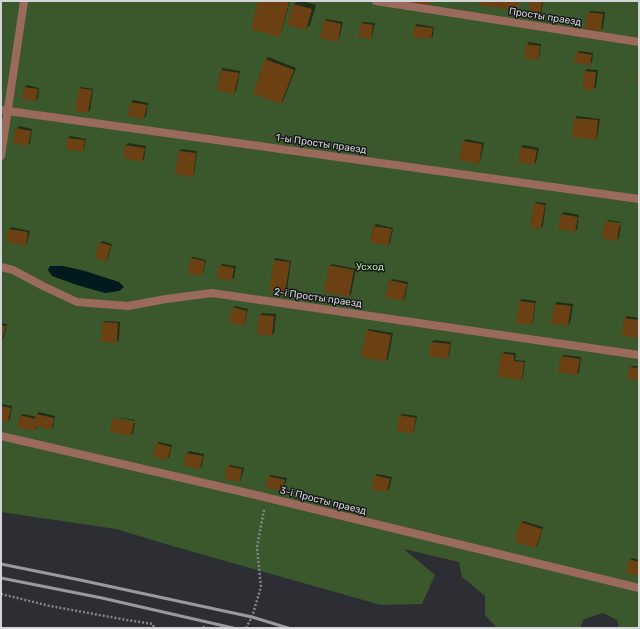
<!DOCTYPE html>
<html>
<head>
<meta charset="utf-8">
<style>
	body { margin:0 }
	#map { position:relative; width:640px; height:629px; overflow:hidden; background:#2d2e34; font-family:Rubik,sans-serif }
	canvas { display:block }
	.frame { position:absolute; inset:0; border:2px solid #d4d5d9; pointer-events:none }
</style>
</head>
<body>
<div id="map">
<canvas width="640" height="629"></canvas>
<div class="frame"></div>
</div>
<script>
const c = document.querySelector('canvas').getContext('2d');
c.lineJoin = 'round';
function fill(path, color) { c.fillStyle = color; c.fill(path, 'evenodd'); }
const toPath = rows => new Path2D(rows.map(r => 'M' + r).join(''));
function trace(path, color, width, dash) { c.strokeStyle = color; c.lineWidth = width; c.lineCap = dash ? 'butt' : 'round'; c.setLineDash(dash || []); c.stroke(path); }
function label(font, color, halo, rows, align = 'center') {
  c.font = font + ' Rubik,sans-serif'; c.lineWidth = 3; c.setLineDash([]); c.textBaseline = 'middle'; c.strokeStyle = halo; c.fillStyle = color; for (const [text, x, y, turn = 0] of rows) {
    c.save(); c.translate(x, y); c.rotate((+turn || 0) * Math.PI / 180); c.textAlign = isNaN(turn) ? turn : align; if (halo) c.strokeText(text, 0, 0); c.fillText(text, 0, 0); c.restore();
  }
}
fill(toPath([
	[1,1,639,1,639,628,619,628,617,620,603,613,584,619,580,628,497,628,485,615,485,596,462,577,459,562,404,549,435,575,422,604,381,605,176,547,116,529,1,512]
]), '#3a582b');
fill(toPath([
	[50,266,63,266,85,271,119,282,124,287,119,291,105,293,77,285,52,276,48,270]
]), '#011a1e');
fill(toPath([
	[259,1,290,1,281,34,279,35,252,29],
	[298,1,302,1,316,5,310,25,306,29,294,4],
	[531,1,543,1,541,16,539,18],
	[590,11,605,12,603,28,601,30,588,13],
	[326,19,343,22,339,39,337,40,324,21],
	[363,22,375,23,372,36,370,38,361,23],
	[417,24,434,27,433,36,431,38,414,36,415,26],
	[529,42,541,44,539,57,537,59,525,57,527,44],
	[579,51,593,53,592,62,590,64,577,53],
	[268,57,296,68,283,101,281,103,254,93,266,59],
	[223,68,240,71,236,91,234,93,218,90,221,70],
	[587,69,598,70,596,87,594,89,585,71],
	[27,85,39,88,38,98,36,100,25,87],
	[81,87,93,89,90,110,88,112,79,89],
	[133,100,148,103,146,116,144,118,131,102],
	[577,116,600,119,597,137,595,139,575,118],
	[19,126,32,129,30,143,28,145,14,142,17,128],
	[70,136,86,139,84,149,82,150,67,148,68,138],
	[466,139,484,143,480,161,478,163,461,159,464,141],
	[128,143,146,146,144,159,142,161,124,157,126,145],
	[523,145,539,148,536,162,534,164,521,147],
	[181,149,197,151,194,174,192,176,180,151],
	[536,202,546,203,543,226,541,228,534,204],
	[564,212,579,215,577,229,575,231,559,228,562,214],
	[608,220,621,222,621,223,607,221],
	[606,223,621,225,619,238,617,240],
	[376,224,393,228,390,243,388,245,371,241,374,226],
	[11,227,30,231,27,243,26,245,9,229],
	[102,241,112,244,108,258,106,260,100,243],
	[193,257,206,260,203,273,201,275,191,258],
	[276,258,291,261,287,290,285,292,274,260],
	[222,264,236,266,234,278,232,279,220,266],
	[332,264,356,269,351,294,349,296,330,266],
	[392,279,408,282,405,298,403,300,390,281],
	[522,299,536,301,533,322,531,324,520,301],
	[557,302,573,304,570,323,568,325,553,323,555,304],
	[235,306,248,309,245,323,243,325,233,308],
	[262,313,276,314,274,333,272,335,258,333,260,315],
	[627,316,639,318,639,337,625,318],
	[105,321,120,322,119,340,117,342,103,322],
	[1,323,7,324,4,338,2,340,1,340],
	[369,329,393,333,388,359,386,361,367,331],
	[434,340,451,342,449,356,447,358,432,342],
	[504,352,516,353,515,360,525,361,523,377,522,379,502,354],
	[564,355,581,357,579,372,577,374,562,356],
	[632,366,639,366,639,379,630,368],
	[1,404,12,406,10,419,8,421,1,419],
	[39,412,55,416,53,427,51,429,37,426,35,430,21,416,23,414,37,417,37,414],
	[402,414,417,416,414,431,412,433,400,415],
	[115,417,116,417,135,420,135,421],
	[114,419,135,423,133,433,131,435],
	[159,442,172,445,169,457,167,459,157,444],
	[189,451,204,454,202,466,200,468,185,465,187,453],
	[230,465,244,468,241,479,240,481,228,467],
	[377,474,392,477,389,489,387,491,375,476],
	[271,475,287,478,284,488,283,490,269,476],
	[523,521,543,527,538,545,536,547,521,523],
	[632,558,639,560,639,575,630,560]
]), '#0007');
fill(toPath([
	[258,1,289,2,280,37,251,29],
	[412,1,431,1,430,6,412,3],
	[480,1,519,1,517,11,479,5],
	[530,1,542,1,540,19,528,17],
	[293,4,312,9,306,30,287,25],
	[587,12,603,14,601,31,585,30],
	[324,20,341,24,338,42,320,38],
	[361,23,373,25,371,39,358,37],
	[414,26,433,28,431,39,413,37],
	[526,44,540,46,538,60,524,58],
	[576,52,592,55,590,65,574,63],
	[265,59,294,70,281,104,253,94],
	[221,70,239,73,234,94,216,90],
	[638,70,639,70,639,82,636,82],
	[584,71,596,72,594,90,583,89],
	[24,87,38,89,36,101,22,99],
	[79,88,92,90,88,113,75,111],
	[130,102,147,105,144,119,128,116],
	[574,118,598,120,596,140,572,137],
	[16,128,31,131,28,146,13,143],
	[67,138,85,140,83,152,66,149],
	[463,141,482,144,479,164,459,160],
	[125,145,145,148,142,162,123,158],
	[521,147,537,150,534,165,518,162],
	[179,151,196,153,193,177,175,174],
	[534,203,545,205,541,229,530,227],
	[561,214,578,217,575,232,558,229],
	[605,221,620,224,617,241,602,238],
	[373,226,392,229,388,246,370,242],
	[8,229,28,232,26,246,6,242],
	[99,242,111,246,106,261,95,258],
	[191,258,205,261,202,276,187,273],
	[274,260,290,262,285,293,269,290],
	[219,265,234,268,232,281,217,278],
	[329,265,354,270,349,297,324,292],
	[389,280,407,284,403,301,385,297],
	[519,301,535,303,532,325,516,323],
	[554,304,571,306,568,326,551,324],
	[232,307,247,311,244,326,229,322],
	[259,315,274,316,272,336,257,334],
	[624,318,639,320,639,338,622,336],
	[102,322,118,323,117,343,101,342],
	[1,325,6,326,2,341,1,341],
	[366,330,391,335,386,362,361,357],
	[431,342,450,344,448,359,429,356],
	[501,353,514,355,514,361,524,362,522,380,498,377],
	[561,356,580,359,577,375,558,372],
	[629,367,639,368,639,380,628,380],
	[1,406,11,408,8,422,1,420],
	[36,414,54,418,51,430,36,426,35,431,17,427,20,415,35,419],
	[399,415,416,418,413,434,397,431],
	[113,418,134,422,131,436,110,432],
	[156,443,171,447,167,460,153,457],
	[186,453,203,456,200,469,184,466],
	[227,466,242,469,240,482,225,479],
	[374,475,390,479,387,492,371,489],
	[268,476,285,480,283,491,266,488],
	[520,522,542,529,536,548,515,542],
	[629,559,639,562,639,576,626,573]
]), '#6b4113');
trace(toPath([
	[1,594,50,606,127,620,153,624,154,628],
	[203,628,204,627,208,628],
	[246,628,252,617,261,587,257,547,264,510]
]), '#85868b', 2.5, [2, 2]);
trace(toPath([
	[376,1,639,42],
	[1,110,639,199],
	[1,156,24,1],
	[1,267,13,270,43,286,77,302,128,306,166,299,212,293,639,355],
	[1,436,256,495,639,588]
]), '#9a6b5d', 8);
trace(toPath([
	[1,564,80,580,252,617,288,628],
	[1,578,102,598,233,628]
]), '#999a9f', 3);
label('10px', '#d4d5d9', '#161719', [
	["Просты праезд",545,17,9],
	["1-ы Просты праезд",321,144,8],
	["2-і Просты праезд",318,298,8],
	["3-і Просты праезд",323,501,14]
]);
label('10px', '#b2e59a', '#161719', [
	["Усход",370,267]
]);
</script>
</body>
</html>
